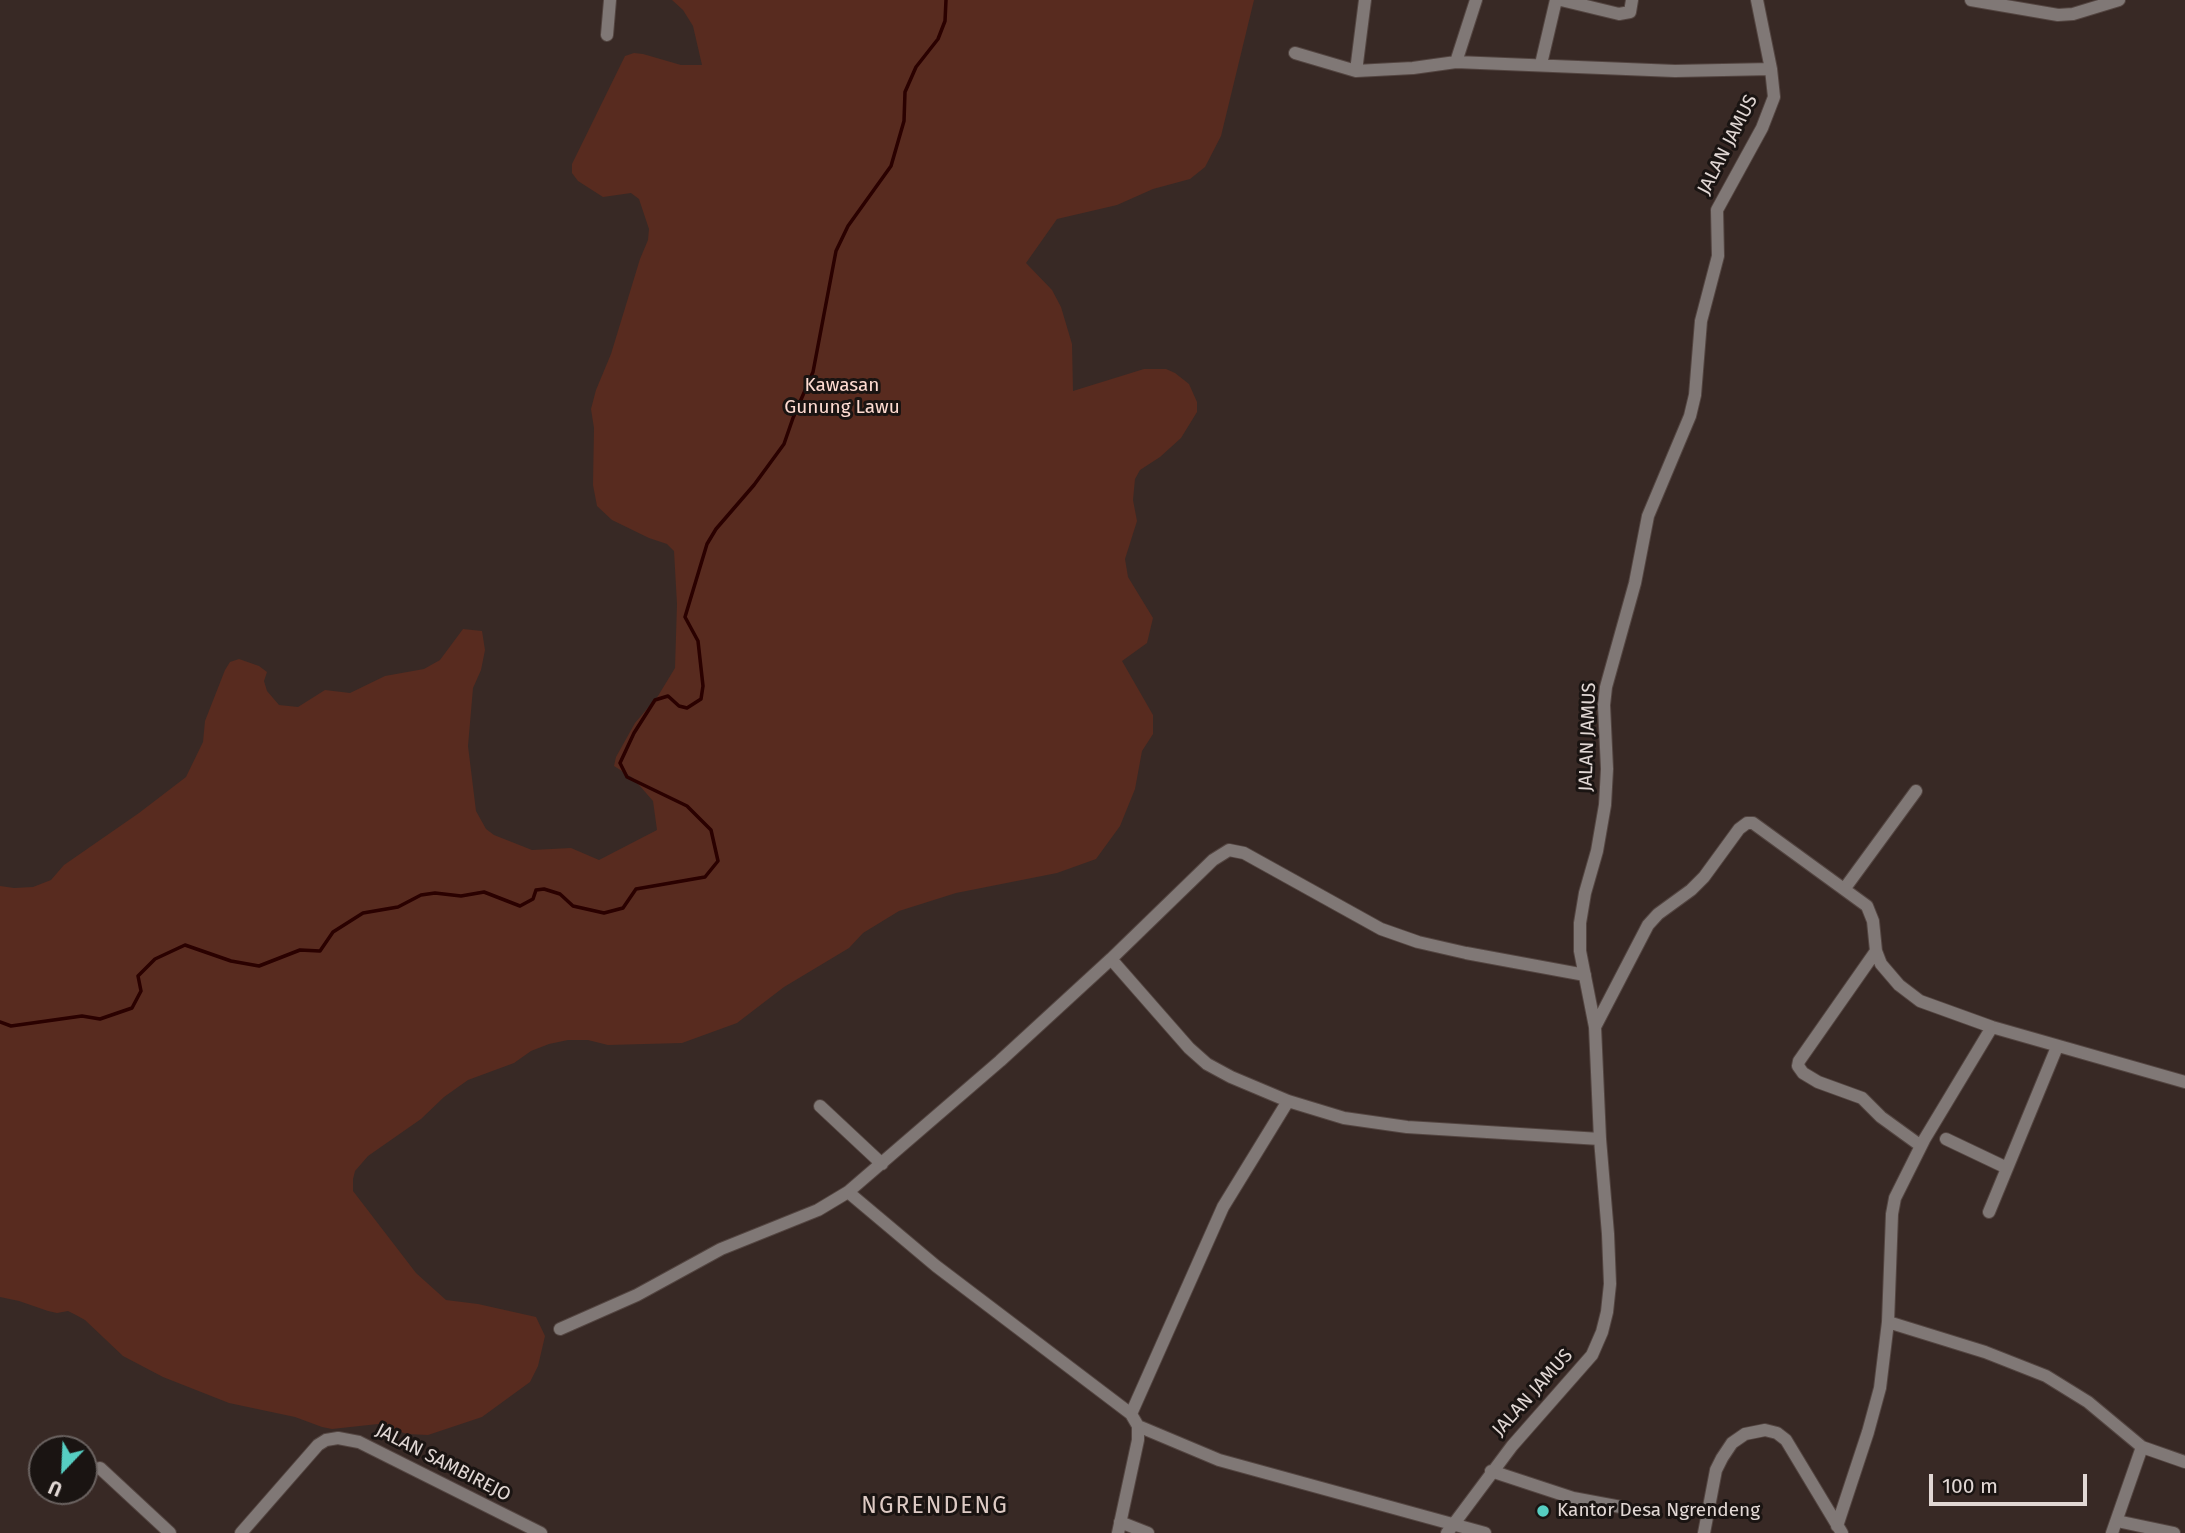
<!DOCTYPE html>
<html>
<head>
<meta charset="utf-8">
<style>
	body { margin:0 }
	#map { position:relative; width:2185px; height:1533px; overflow:hidden; background:#382925; font-family:"Fira Sans",sans-serif }
	canvas { display:block }
	.north { position:absolute; left:28px; top:1435px; width:70px; height:70px; box-sizing:border-box; background:#1a1412; border:2px solid #6a6260; border-radius:50%; rotate:203deg; font-size:19px; font-weight:700; line-height:28px; text-align:center; color:#e1d7d4 }
	.north::after { content:''; display:block; margin:auto; width:24px; height:32px; background:#56cec2; clip-path:polygon(50% 0,100% 100%,50% 72%,0 100%) }
	.scale { position:absolute; left:1929px; top:1474px; width:158px; height:32px; box-sizing:border-box; border:4px solid #e1d7d4; border-top:0; padding-left:9px; font-size:21px; line-height:24px; white-space:nowrap; color:#e1d7d4; -webkit-text-stroke:5px #1a1412; paint-order:stroke }
</style>
</head>
<body>
<div id="map">
<canvas width="2185" height="1533"></canvas>
<div class="north">U</div>
<div class="scale">100 m</div>
</div>
<script>
const c = document.querySelector('canvas').getContext('2d');
c.lineJoin = 'round';
function fill(path, color) { c.fillStyle = color; c.fill(path, 'evenodd'); }
const toPath = rows => new Path2D(rows.map(r => 'M' + r).join(''));
function trace(path, color, width, dash) { c.strokeStyle = color; c.lineWidth = width; c.lineCap = dash ? 'butt' : 'round'; c.setLineDash(dash || []); c.stroke(path); }
function label(font, color, halo, rows, align = 'center') {
  c.font = font + ' "Fira Sans",sans-serif'; c.lineWidth = 6; c.setLineDash([]); c.textBaseline = 'middle'; c.strokeStyle = halo; c.fillStyle = color; for (const [text, x, y, turn = 0] of rows) {
    c.save(); c.translate(x, y); c.rotate((+turn || 0) * Math.PI / 180); c.textAlign = isNaN(turn) ? turn : align; if (halo) c.strokeText(text, 0, 0); c.fillText(text, 0, 0); c.restore();
  }
}
fill(toPath([
	[672,0,1254,0,1221,136,1205,167,1190,179,1153,189,1117,205,1057,219,1026,263,1052,290,1061,307,1072,344,1073,391,1144,369,1166,369,1175,373,1189,384,1197,402,1197,412,1181,438,1160,457,1140,470,1135,479,1133,500,1137,521,1125,559,1128,577,1153,618,1147,643,1122,661,1153,715,1153,734,1142,751,1135,789,1120,826,1096,859,1057,873,956,893,899,911,863,933,849,948,784,987,737,1023,682,1043,608,1045,588,1040,568,1040,549,1044,531,1051,514,1063,468,1080,444,1097,421,1119,368,1156,355,1171,353,1179,353,1191,416,1273,446,1300,478,1304,536,1317,545,1336,538,1366,530,1382,482,1417,428,1435,407,1434,378,1424,332,1429,322,1427,295,1417,229,1403,163,1377,123,1356,85,1320,76,1315,68,1311,57,1313,48,1311,19,1301,0,1297,0,886,14,888,33,887,51,880,64,865,139,813,186,777,203,742,205,721,225,670,230,662,239,659,259,666,267,672,264,681,267,691,279,705,298,707,325,690,350,693,385,676,424,669,440,660,463,629,482,631,485,650,481,670,473,688,468,746,476,811,486,829,494,835,532,850,571,848,599,860,657,830,653,801,633,778,614,766,616,757,635,723,658,696,675,668,677,604,674,551,667,544,649,538,612,520,597,506,593,485,594,428,591,409,596,390,611,354,640,259,648,240,649,229,639,199,631,193,603,197,578,181,572,173,572,164,625,56,634,53,643,54,681,65,702,65,693,26,683,10]
]), '#582b1f');
trace(toPath([
	[0,1022,11,1026,82,1016,100,1019,132,1008,141,991,138,976,155,959,185,945,231,961,259,966,300,950,320,951,333,932,363,913,398,907,421,895,435,893,461,896,484,892,520,906,533,899,536,890,544,889,560,894,573,906,604,913,623,908,636,889,705,877,718,861,711,830,687,806,627,777,620,763,634,733,655,700,668,696,679,706,687,708,701,699,703,686,698,641,685,617,707,544,716,529,754,485,784,444,793,418,813,372,836,251,848,226,891,166,904,121,905,92,916,67,938,39,945,21,946,0]
]), '#2a0100', 3.5);
const minor = toPath([
	[1365,0,1356,71,1413,68,1456,62,1675,71,1771,69],
	[1561,0,1619,14,1630,12,1632,0],
	[1971,0,2058,15,2073,14,2119,0],
	[607,35,610,0],
	[1295,53,1356,71],
	[1456,62,1476,0],
	[1541,64,1556,0],
	[1845,888,1916,791],
	[1876,951,1799,1061,1798,1066,1803,1073,1818,1082,1862,1098,1881,1117,1921,1146],
	[1111,959,1189,1048,1207,1064,1231,1077,1288,1101,1344,1118,1407,1127,1600,1139],
	[1595,1027,1648,925,1658,914,1691,890,1704,877,1739,829,1747,823,1753,823,1867,906,1873,921,1876,951,1881,964,1899,985,1920,1001,1992,1027,2185,1082],
	[820,1106,882,1164],
	[1946,1139,2007,1168],
	[848,1192,936,1266,1131,1414],
	[1989,1212,2057,1047],
	[1888,1322,1985,1352,2046,1376,2088,1402,2142,1447,2185,1462],
	[560,1329,637,1295,721,1249,818,1210,848,1192,1000,1061,1111,959,1213,860,1229,850,1244,853,1381,929,1418,942,1466,953,1585,975],
	[1138,1426,1219,1460,1485,1533],
	[100,1468,170,1533],
	[1491,1471,1573,1498,1621,1507],
	[2117,1521,2174,1533],
	[1120,1522,1148,1533],
	[1837,1526,1868,1432,1880,1388,1888,1322,1892,1214,1895,1198,1924,1140,1992,1027],
	[241,1533,318,1445,326,1440,338,1438,359,1442,541,1533],
	[1118,1533,1138,1440,1138,1426,1131,1414,1223,1207,1288,1101],
	[1447,1533,1512,1446,1592,1355,1602,1332,1607,1312,1610,1284,1608,1234,1600,1139,1595,1027,1580,951,1580,923,1585,893,1597,851,1605,805,1607,769,1604,705,1606,687,1635,583,1648,516,1690,416,1695,395,1701,321,1718,256,1717,210,1762,128,1774,97,1771,69,1757,0],
	[1704,1533,1716,1470,1722,1458,1732,1443,1745,1434,1765,1430,1777,1433,1786,1440,1842,1533],
	[2112,1533,2142,1447]
]);
trace(minor, '#534541', 14);
trace(minor, '#807876', 12);
for (const [x, y, r, color] of [
	[1543,1511,7,"#56cec2"]
]) { const dot = new Path2D(); dot.arc(x, y, r, 0, 2 * Math.PI); c.fillStyle = color; c.fill(dot); trace(dot, '#1a1412', 2.5); }
label('19px', '#e1d7d4', '#1a1412', [
	["JALAN JAMUS",1728,145,-63],
	["JALAN JAMUS",1588,737,-88],
	["JALAN JAMUS",1533,1393,-48],
	["JALAN SAMBIREJO",443,1463,27]
]);
label('19px', '#fedbd1', '#1a1412', [
	["Kawasan",842,386],
	["Gunung Lawu",842,408]
]);
label('19px', '#e1d7d4', '#1a1412', [
	["Kantor Desa Ngrendeng",1557,1511]
], 'left');
c.letterSpacing = '2px';
label('23px', '#ddcac4', '#1a1412', [
	["NGRENDENG",935,1507]
]);
c.letterSpacing = '0px';
</script>
</body>
</html>
